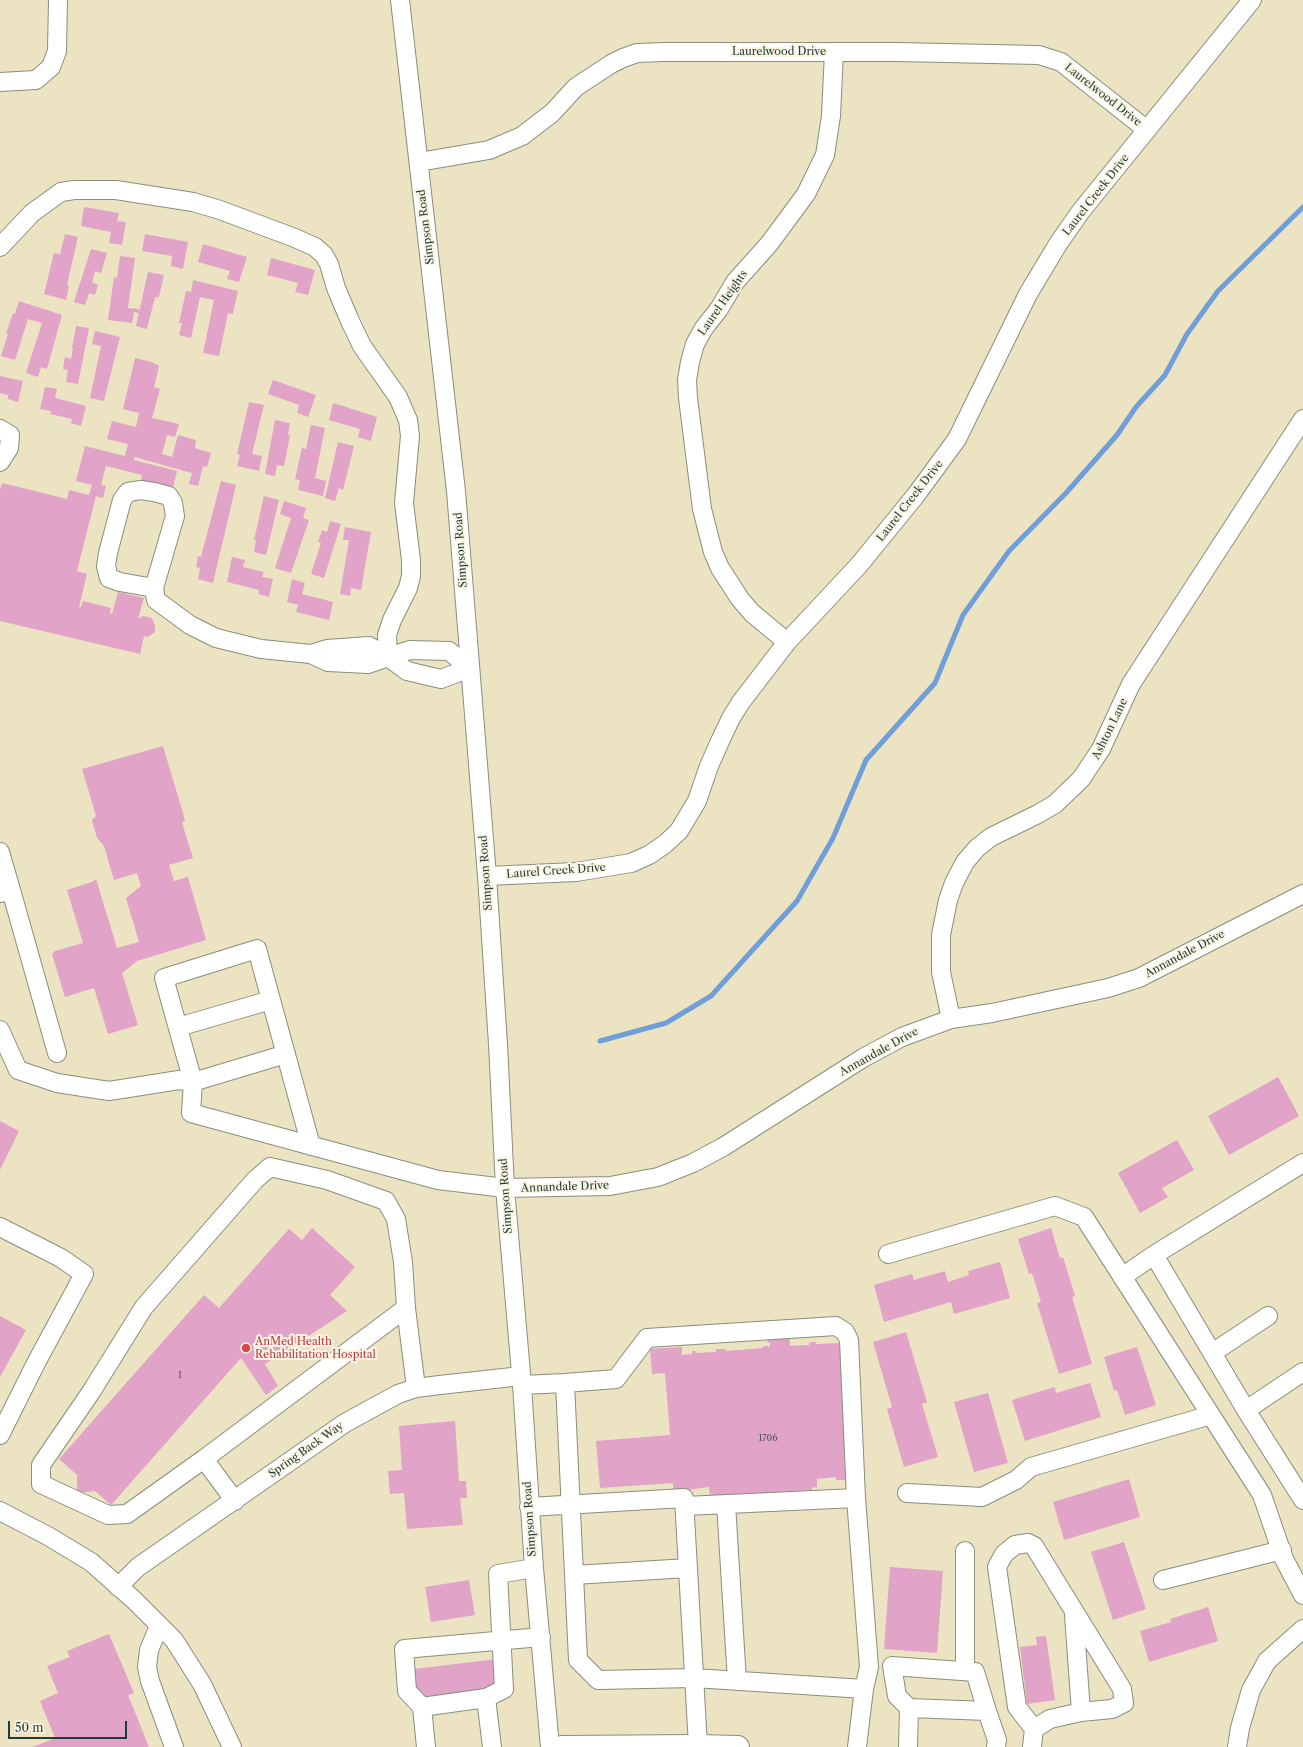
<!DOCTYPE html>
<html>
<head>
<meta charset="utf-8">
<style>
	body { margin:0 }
	#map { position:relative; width:1303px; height:1747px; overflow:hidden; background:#ece3c2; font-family:"Libre Caslon Text",serif }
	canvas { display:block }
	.scale { position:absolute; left:8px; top:1721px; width:119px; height:18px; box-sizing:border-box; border:2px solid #1f3d34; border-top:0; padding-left:5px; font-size:12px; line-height:14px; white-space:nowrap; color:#1f3d34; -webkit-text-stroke:3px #fcf5e5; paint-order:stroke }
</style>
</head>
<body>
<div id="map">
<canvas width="1303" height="1747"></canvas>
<div class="scale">50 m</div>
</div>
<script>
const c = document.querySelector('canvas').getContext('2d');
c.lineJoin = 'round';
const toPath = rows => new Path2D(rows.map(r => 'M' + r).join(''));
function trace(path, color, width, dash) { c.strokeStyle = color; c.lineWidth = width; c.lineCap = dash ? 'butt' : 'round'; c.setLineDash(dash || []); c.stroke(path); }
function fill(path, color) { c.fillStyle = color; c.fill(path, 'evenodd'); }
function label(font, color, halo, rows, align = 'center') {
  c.font = font + ' "Libre Caslon Text",serif'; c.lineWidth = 4; c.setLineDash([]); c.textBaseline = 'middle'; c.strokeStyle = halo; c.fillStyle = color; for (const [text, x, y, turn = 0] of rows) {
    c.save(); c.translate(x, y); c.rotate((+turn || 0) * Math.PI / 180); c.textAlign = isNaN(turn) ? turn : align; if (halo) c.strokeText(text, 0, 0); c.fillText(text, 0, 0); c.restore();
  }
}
trace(toPath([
	[600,1041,666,1023,711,996,797,901,833,838,866,760,935,683,963,615,1009,551,1066,493,1117,435,1136,407,1165,375,1187,334,1218,291,1303,207]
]), '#6f9ed8', 5);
fill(toPath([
	[84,207,119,213,117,221,126,222,122,245,109,243,111,232,81,226],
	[65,234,78,237,67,285,69,286,66,300,44,294,54,253,60,254],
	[145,234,188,242,183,269,171,266,172,256,142,251],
	[203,244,247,257,239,282,227,279,230,271,198,262],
	[91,249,107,253,101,273,95,271,92,282,98,285,95,295,89,293,85,305,74,302],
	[120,256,135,258,128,308,139,309,139,313,134,312,132,323,108,320,114,277,117,278],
	[271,258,315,270,308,295,295,292,298,283,267,275],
	[148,272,164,275,159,297,155,297,147,329,136,326],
	[193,280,238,291,233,314,228,313,219,356,203,353,214,300,200,297,191,338,179,335,182,323,179,323,186,291,191,292],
	[19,301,62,315,47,369,41,367,38,377,26,373,42,323,28,319,15,360,1,356,8,334,6,334,13,313,15,314],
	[76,326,89,328,78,384,66,382,68,370,63,369,65,357,71,359,73,348,72,348],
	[95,331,120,337,104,401,90,398,101,346,92,344],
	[135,358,152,362,159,366,154,387,160,389,152,418,179,424,175,437,167,435,162,454,172,457,178,435,196,440,195,448,211,453,207,467,203,466,198,486,189,484,192,473,134,457,134,460,177,471,171,496,139,487,142,475,106,466,101,485,106,486,103,498,96,496,77,571,87,574,79,607,81,607,83,601,111,608,110,613,112,614,118,592,144,598,138,619,143,616,152,618,155,626,155,632,148,637,144,636,140,654,0,621,0,490,2,483,67,499,69,490,89,495,92,485,76,481,85,446,125,456,128,444,107,439,112,421,136,427,139,413,123,409],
	[0,376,23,381,18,402,8,399,8,395,0,393],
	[273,380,316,395,308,417,297,413,299,405,268,394],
	[45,387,57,389,55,398,86,406,81,426,71,423,72,419,50,414,51,411,40,409],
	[249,402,264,405,252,454,262,456,259,471,237,466,240,455,237,454],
	[333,403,377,417,371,441,358,437,360,429,329,420],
	[275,420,290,423,288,435,290,435,284,466,277,465,275,476,265,474],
	[311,425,325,428,315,478,326,481,323,496,298,490,300,480,295,479,302,448,306,449],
	[338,442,354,446,343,490,339,488,335,501,325,498],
	[221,481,236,485,213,583,198,579,200,568,196,567,198,556,201,557],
	[264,496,279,500,266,555,254,552,256,540,254,540],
	[284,501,306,508,303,518,309,520,291,573,275,568,291,518,280,514],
	[330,521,341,524,324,578,311,574,321,543,318,542,322,530,327,532],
	[345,527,371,532,361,590,351,588,350,596,340,594,349,540,343,540],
	[232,557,245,560,243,567,264,572,262,577,273,579,269,597,258,594,259,590,227,582],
	[292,579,305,583,302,594,333,602,329,620,296,612,298,605,287,602],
	[163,746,185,820,182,823,193,858,169,865,174,881,188,877,206,940,137,961,122,973,138,1025,108,1034,94,988,65,997,52,954,55,951,83,943,67,890,92,882,96,879,117,948,139,942,126,898,141,886,137,873,114,880,104,846,97,838,92,820,96,816,82,769],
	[1278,1077,1299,1116,1229,1155,1208,1116],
	[0,1121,19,1131,0,1170],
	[1177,1140,1194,1170,1162,1188,1168,1197,1140,1213,1118,1173],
	[312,1228,355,1267,330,1295,347,1311,265,1364,278,1386,266,1395,241,1358,111,1505,95,1491,77,1493,77,1475,59,1459,204,1295,219,1308,289,1229,302,1240],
	[1051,1228,1060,1258,1063,1257,1075,1296,1072,1297,1092,1364,1059,1374,1037,1303,1041,1302,1032,1273,1029,1274,1018,1239],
	[1000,1262,1010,1298,954,1314,951,1302,884,1322,874,1285,912,1274,914,1280,945,1271,948,1282,969,1275,968,1271],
	[0,1316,26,1330,0,1377],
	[789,1332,790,1346,809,1345,810,1342,816,1342,816,1344,841,1343,850,1480,836,1480,836,1477,817,1479,817,1487,812,1488,812,1490,779,1492,779,1494,716,1497,716,1495,710,1495,709,1487,673,1492,673,1483,600,1488,596,1441,670,1435,665,1373,652,1374,650,1349,682,1347,682,1355,692,1354,692,1351,695,1351,696,1353,716,1352,716,1349,725,1349,726,1351,763,1348,763,1346,768,1346,769,1348,770,1343,767,1342,769,1334],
	[906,1332,927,1402,922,1404,938,1457,904,1467,887,1409,892,1407,873,1342],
	[1137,1347,1156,1405,1125,1415,1117,1390,1114,1391,1104,1357],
	[1090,1383,1101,1417,1025,1441,1012,1400,1055,1387,1056,1393],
	[988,1393,1008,1463,974,1472,954,1402],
	[455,1421,459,1481,466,1481,467,1498,460,1498,463,1525,407,1529,404,1493,390,1494,388,1471,402,1470,399,1426],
	[1129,1479,1140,1517,1064,1540,1053,1502],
	[1124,1542,1146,1609,1113,1620,1091,1552],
	[890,1567,943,1571,937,1653,884,1649],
	[469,1580,475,1615,431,1622,425,1587],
	[1208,1607,1218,1641,1149,1662,1140,1631,1171,1622,1170,1619],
	[109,1634,134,1693,128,1695,149,1747,33,1747,55,1738,40,1701,58,1693,47,1666,70,1657,67,1651],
	[1046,1636,1055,1700,1027,1704,1020,1647,1037,1645,1036,1637],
	[497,1659,501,1689,417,1698,414,1669]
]), '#e1a3c8');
const minor = toPath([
	[400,0,456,491,487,876,498,1044,505,1188,522,1385,534,1568,550,1747],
	[0,82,36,80,51,67,57,51,58,0],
	[419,162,489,150,522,136,552,113,576,87,611,64,623,58,637,53,664,52,897,52,1039,55,1061,62,1147,130],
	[0,247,32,213,61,192,74,190,116,190,193,202,220,210,295,238,315,247,324,255,329,264,336,288,350,321,362,346,398,397,408,420,410,436,404,503,411,560,411,576,408,588,392,620,387,635,388,657],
	[0,429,10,435,9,448,0,462],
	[154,588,120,582,109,578,106,566,108,553,122,500,128,492,141,490,154,492,169,496,173,503,175,516,154,588,156,600,190,625,216,638,261,649,311,654],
	[787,642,752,613,740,599,720,568,713,552,702,509,688,398,687,380,690,362,695,344,704,328,719,309,735,282,769,244,806,194,825,155,831,116,834,52],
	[369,646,388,657,368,664,328,662,311,654,327,649,369,646],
	[410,650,449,651,470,668,441,679,407,671,388,657,410,650],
	[0,852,11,890],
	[487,876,576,872,631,863,649,855,665,844,679,831,697,801,709,766,721,739,731,718,741,702,787,642,859,565,916,495,957,439,1028,294,1058,244,1081,211,1252,0],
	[0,893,11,890,57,1053],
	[951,1019,941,972,941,935,948,900,954,883,965,862,977,848,991,837,1038,814,1055,804,1081,779,1101,749,1131,684,1303,419],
	[178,1027,271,1000],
	[0,1030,18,1070,57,1083,109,1091,179,1080,193,1082,191,1113,438,1180,505,1188,610,1186,658,1177,693,1163,723,1147,863,1058,902,1037,951,1019,992,1013,1108,988,1139,978,1303,894],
	[286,1054,193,1082,164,978,257,949,311,1146],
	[0,1227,61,1258,84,1274,36,1363,0,1435],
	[888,1254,1055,1206,1084,1217,1262,1495,1284,1559,1303,1595],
	[1154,1255,1303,1163],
	[1122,1277,1154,1255,1246,1410,1303,1500],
	[1212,1353,1268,1316],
	[565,1383,616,1379,647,1338,836,1326,845,1332,849,1340,856,1498],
	[522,1385,565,1383,578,1660,598,1680,694,1678,864,1689,857,1747],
	[1246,1410,1303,1372],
	[204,1459,127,1514,108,1515,41,1484,41,1465,91,1392,144,1307,255,1180,270,1167,327,1180,386,1201,396,1219,403,1262,406,1308],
	[907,1493,982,1497,1016,1480,1031,1467,1211,1415],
	[235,1501,204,1459,406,1308,416,1388],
	[726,1504,737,1681],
	[685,1506,856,1498,869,1667,864,1689],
	[529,1507,684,1498,698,1746],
	[0,1511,48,1536,91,1562,134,1600,174,1640,202,1684,232,1747],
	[965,1551,965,1671],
	[574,1575,688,1568],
	[1163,1580,1282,1550],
	[118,1587,138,1567,345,1423,398,1394,416,1388,440,1385,521,1376],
	[1074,1615,1081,1712],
	[159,1626,149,1650,147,1667,150,1681,174,1747],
	[486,1698,504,1689,498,1574,534,1568],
	[422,1707,407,1691,404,1649,541,1637],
	[987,1711,997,1740,996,1747],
	[426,1747,422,1707,486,1698,492,1747],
	[908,1747,909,1708,897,1696,892,1666,975,1672,987,1711,909,1708],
	[1032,1747,1034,1729,1050,1719,1081,1712,1112,1709,1124,1703,1122,1689,1034,1546,1028,1543,1015,1545,1004,1554,997,1567,1017,1707,1034,1729],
	[1237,1747,1240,1728,1251,1690,1267,1661,1303,1629]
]);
const major = toPath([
	[562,1747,698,1746,738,1747]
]);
trace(minor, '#86907b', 20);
trace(major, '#86907b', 24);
trace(minor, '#fff', 18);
trace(major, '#fff', 22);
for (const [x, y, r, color] of [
	[246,1348,5,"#e0444e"]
]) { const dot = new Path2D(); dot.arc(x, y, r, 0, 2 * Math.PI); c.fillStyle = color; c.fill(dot); trace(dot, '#fcf5e5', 1.5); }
label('9px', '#505659', null, [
	["1",180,1375],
	["1706",768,1438]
]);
label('11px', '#1f3d34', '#fcf5e5', [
	["Laurelwood Drive",779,52],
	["Laurelwood Drive",1103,95,38],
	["Laurel Creek Drive",1096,195,-52],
	["Simpson Road",426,227,-97],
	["Laurel Heights",723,303,-55],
	["Laurel Creek Drive",910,501,-52],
	["Simpson Road",461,550,-94],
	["Ashton Lane",1110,729,-64],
	["Laurel Creek Drive",556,871,-4],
	["Simpson Road",486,873,-94],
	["Annandale Drive",1185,954,-28],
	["Annandale Drive",879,1052,-29],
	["Annandale Drive",565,1187,-2],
	["Simpson Road",506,1196,-94],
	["Spring Back Way",306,1450,-35],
	["Simpson Road",530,1519,-94]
]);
label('11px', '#be3a42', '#fcf5e5', [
	["AnMed Health",255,1342],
	["Rehabilitation Hospital",255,1355]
], 'left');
</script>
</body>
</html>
